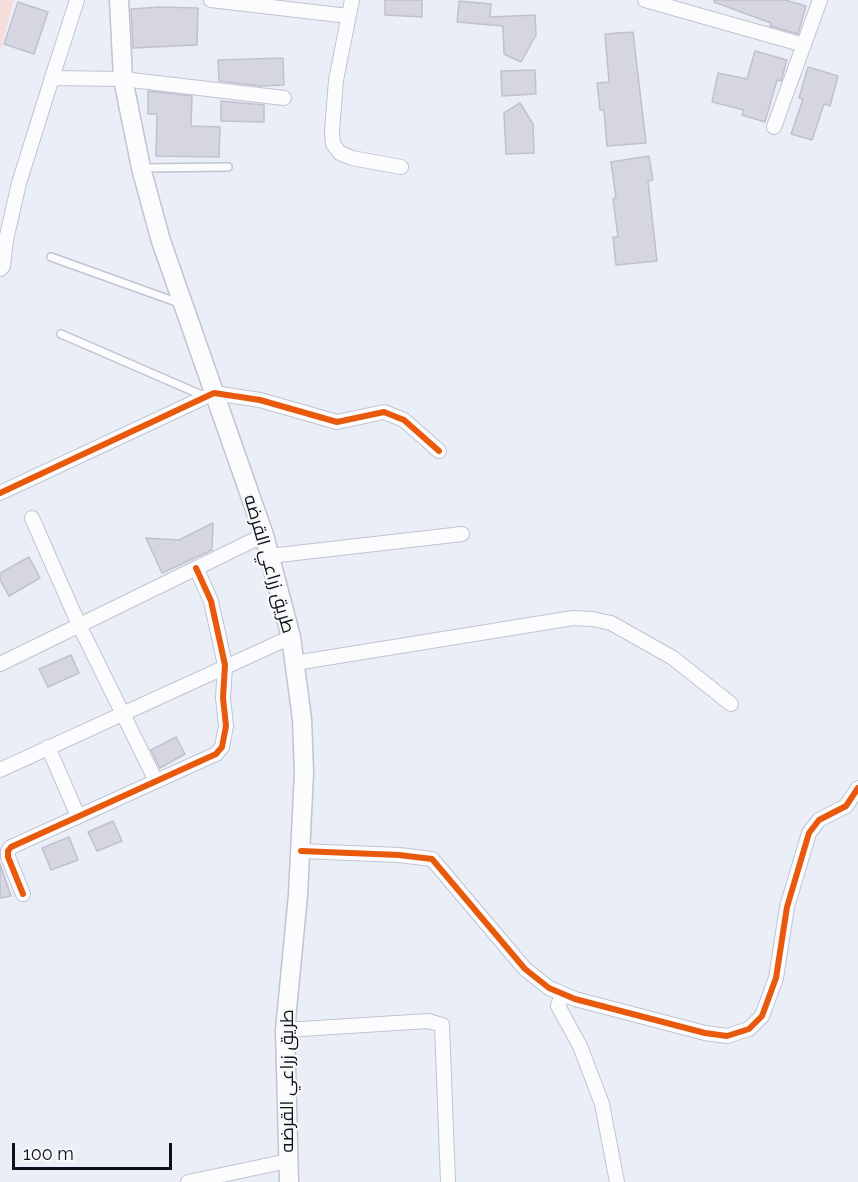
<!DOCTYPE html>
<html>
<head>
<meta charset="utf-8">
<style>
	body { margin:0 }
	#map { position:relative; width:858px; height:1182px; overflow:hidden; background:#eaeef7; font-family:Raleway,sans-serif }
	canvas { display:block }
	.scale { position:absolute; left:12px; top:1143px; width:160px; height:27px; box-sizing:border-box; border:3px solid #0c101f; border-top:0; padding-left:8px; font-size:18px; line-height:21px; white-space:nowrap; color:#0c101f; -webkit-text-stroke:4px #f8f8f8; paint-order:stroke }
</style>
</head>
<body>
<div id="map">
<canvas width="858" height="1182"></canvas>
<div class="scale">100 m</div>
</div>
<script>
const c = document.querySelector('canvas').getContext('2d');
c.lineJoin = 'round';
function fill(path, color) { c.fillStyle = color; c.fill(path, 'evenodd'); }
const toPath = rows => new Path2D(rows.map(r => 'M' + r).join(''));
function trace(path, color, width, dash) { c.strokeStyle = color; c.lineWidth = width; c.lineCap = dash ? 'butt' : 'round'; c.setLineDash(dash || []); c.stroke(path); }
function label(font, color, halo, rows, align = 'center') {
  c.font = font + ' Raleway,Cairo,sans-serif'; c.lineWidth = 4.5; c.setLineDash([]); c.textBaseline = 'middle'; c.strokeStyle = halo; c.fillStyle = color; for (const [text, x, y, turn = 0] of rows) {
    c.save(); c.translate(x, y); c.rotate((+turn || 0) * Math.PI / 180); c.textAlign = isNaN(turn) ? turn : align; if (halo) c.strokeText(text, 0, 0); c.fillText(text, 0, 0); c.restore();
  }
}
fill(toPath([
	[0,0,14,0,0,51]
]), '#f5dddb');
const building = toPath([
	[385,0,422,0,422,17,385,15,385,0],
	[714,0,785,0,806,6,798,34,770,26,771,23,714,2,714,0],
	[459,1,491,4,490,17,535,15,536,35,521,62,504,54,503,26,457,22,459,1],
	[18,2,48,12,34,54,4,44,18,2],
	[161,7,198,8,197,45,133,48,131,9,161,7],
	[633,32,646,143,607,146,604,110,600,110,597,83,609,82,605,34,633,32],
	[755,51,787,60,781,81,777,80,765,122,742,115,744,110,712,102,718,73,747,79,755,51],
	[283,58,284,85,261,86,219,81,218,60,283,58],
	[808,67,838,76,830,106,824,104,812,140,791,134,803,99,799,98,808,67],
	[535,70,536,94,502,96,501,71,535,70],
	[148,91,192,96,191,126,220,127,219,157,156,156,157,114,148,114,148,91],
	[221,101,264,105,264,122,221,121,221,101],
	[520,103,533,124,534,153,506,154,504,113,520,103],
	[649,156,653,180,648,181,657,261,616,265,613,237,618,237,613,199,616,198,611,162,649,156],
	[213,523,212,550,162,573,146,538,179,540,213,523],
	[29,557,40,578,9,596,0,580,0,573,29,557],
	[71,655,79,673,48,687,39,669,71,655],
	[176,737,185,754,160,768,151,750,176,737],
	[113,821,122,841,97,851,88,832,113,821],
	[69,837,78,860,51,870,42,848,69,837],
	[0,864,11,896,0,898,0,864]
]);
fill(building, '#d6d6e3');
trace(building, '#c0c1cd', 1.5);
const service = toPath([
	[143,168,228,167],
	[51,257,179,303],
	[61,334,204,396]
]);
const minor = toPath([
	[211,0,348,16],
	[352,0,336,80,332,132,333,144,340,153,352,158,401,167],
	[645,0,804,45],
	[52,78,77,0],
	[774,127,820,0],
	[0,269,3,266,6,240,19,183,52,78,123,79,284,98],
	[0,493,214,393,260,400,337,422,384,412,404,420,439,451],
	[32,518,79,625,156,781],
	[270,556,462,534],
	[295,663,573,618,592,619,611,623,673,658,731,704],
	[0,664,264,535],
	[48,747,78,816],
	[0,770,291,637],
	[301,851,399,855,432,859,525,969,549,988,575,999,705,1033,727,1036,749,1029,762,1016,776,978,787,907,809,833,819,820,846,806,858,788],
	[23,894,8,857,8,851,11,847,216,754,222,747,226,726,223,698,225,665,211,601,196,568],
	[562,995,558,1006,580,1046,602,1104,617,1182],
	[285,1030,428,1021,442,1025,448,1182],
	[188,1182,288,1161]
]);
const secondary = toPath([
	[119,0,123,79,141,168,161,241,264,535,291,637,302,719,304,772,298,895,285,1030,289,1182]
]);
trace(service, '#c0c4d0', 10);
trace(minor, '#c0c4d0', 16);
trace(secondary, '#c0c4d0', 21);
trace(service, '#fcfcfe', 7);
trace(minor, '#fcfcfe', 14);
trace(secondary, '#fcfcfe', 18);
trace(toPath([
	[0,493,214,393,260,400,337,422,384,412,404,420,439,451],
	[301,851,399,855,432,859,525,969,549,988,575,999,705,1033,727,1036,749,1029,762,1016,776,978,787,907,809,833,819,820,846,806,858,788],
	[23,894,8,857,8,851,11,847,216,754,222,747,226,726,223,698,225,665,211,601,196,568]
]), '#e8590c', 6);
label('18px', '#0c101f', '#f8f8f8', [
	["طريق زراعي القرضه",269,564,74],
	["طريق زراعي القرضه",288,1081,-90]
]);
</script>
</body>
</html>
